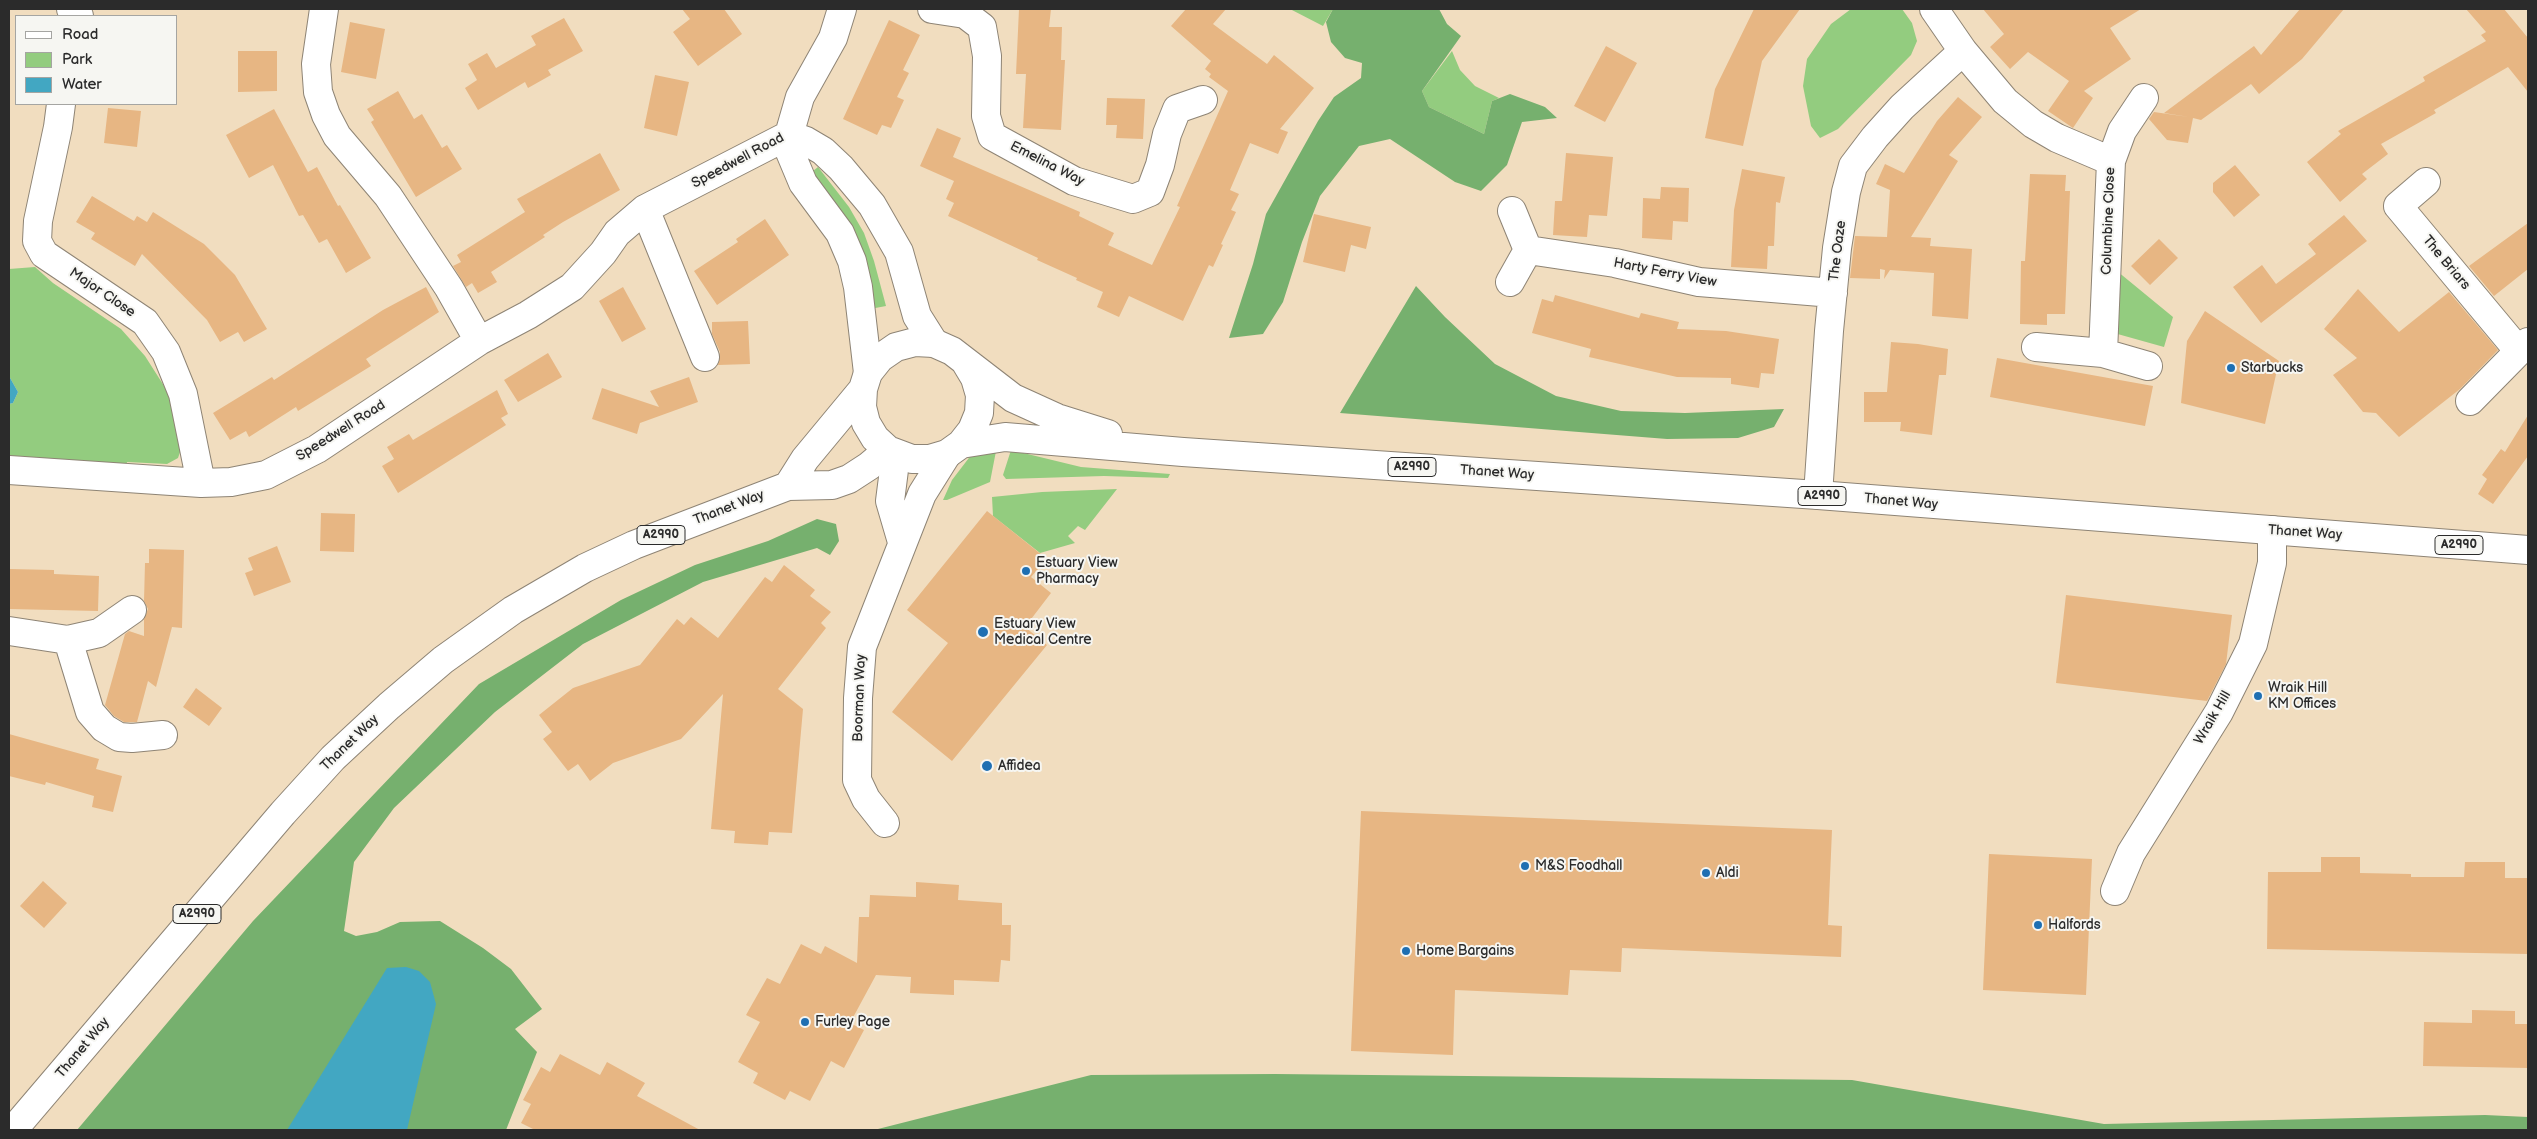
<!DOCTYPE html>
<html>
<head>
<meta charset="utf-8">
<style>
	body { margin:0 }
	#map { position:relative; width:2537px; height:1139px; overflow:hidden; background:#f1ddbf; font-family:"Balsamiq Sans",sans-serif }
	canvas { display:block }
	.frame { position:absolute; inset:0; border:10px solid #2b2b2b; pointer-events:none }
	.legend { position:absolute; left:15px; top:15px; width:162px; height:90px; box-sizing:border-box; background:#f6f6f2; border:1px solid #a5a5a2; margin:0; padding:6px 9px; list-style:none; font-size:15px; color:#2b2b2b }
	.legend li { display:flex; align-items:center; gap:10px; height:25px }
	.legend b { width:25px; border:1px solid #a5a5a2 }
</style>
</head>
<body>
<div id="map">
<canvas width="2537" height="1139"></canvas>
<div class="frame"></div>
<ul class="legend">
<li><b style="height:6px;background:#fff"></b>Road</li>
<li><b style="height:14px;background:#93cc7f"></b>Park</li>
<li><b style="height:14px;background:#42a7c2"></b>Water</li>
</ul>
</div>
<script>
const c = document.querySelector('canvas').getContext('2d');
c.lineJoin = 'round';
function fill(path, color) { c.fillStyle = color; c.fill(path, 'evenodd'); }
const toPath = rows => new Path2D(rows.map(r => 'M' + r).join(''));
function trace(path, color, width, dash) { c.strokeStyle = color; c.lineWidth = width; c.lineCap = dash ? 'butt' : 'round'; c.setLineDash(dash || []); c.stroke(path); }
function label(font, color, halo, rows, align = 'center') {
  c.font = font + ' "Balsamiq Sans",sans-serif'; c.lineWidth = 4; c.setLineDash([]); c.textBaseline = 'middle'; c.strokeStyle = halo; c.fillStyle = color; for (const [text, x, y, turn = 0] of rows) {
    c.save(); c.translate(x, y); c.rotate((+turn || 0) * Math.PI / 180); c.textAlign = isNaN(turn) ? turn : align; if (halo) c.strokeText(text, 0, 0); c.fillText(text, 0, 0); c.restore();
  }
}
fill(toPath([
	[1290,9,1333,9,1323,26],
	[1851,9,1902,9,1912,23,1917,41,1911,55,1838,129,1820,138,1811,126,1803,86,1807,59,1831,24],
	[1452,51,1460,70,1475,86,1499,98,1492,101,1484,134,1429,107,1422,91],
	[818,167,849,207,864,233,874,261,886,306,870,309,808,175],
	[35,267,53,283,121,329,145,356,166,389,176,420,182,446,178,458,167,464,127,462,126,469,9,458,9,404,13,403,18,392,9,376,9,269],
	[2117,271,2173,317,2164,347,2114,333],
	[997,446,990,482,947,500,943,500,952,480,975,450],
	[1011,450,1081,467,1170,474,1168,478,1104,476,1006,479,1003,475],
	[1117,489,1085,530,1078,526,1068,536,1075,543,1040,553,993,516,992,497,1042,492]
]), '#93cc7f');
fill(toPath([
	[1333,9,1439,9,1447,24,1461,36,1422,91,1429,107,1484,134,1492,101,1510,94,1545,107,1557,118,1522,122,1507,165,1481,191,1455,182,1390,139,1359,146,1320,196,1302,242,1283,302,1263,334,1229,338,1253,264,1266,214,1318,121,1334,97,1361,78,1362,63,1345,58,1331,42,1326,22],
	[1416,286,1445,317,1495,364,1556,396,1621,411,1685,413,1784,409,1774,427,1738,438,1667,439,1340,413],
	[817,519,836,524,839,541,830,555,817,548,703,582,583,644,495,712,394,808,354,862,344,931,356,936,377,932,400,922,440,921,483,948,511,969,542,1009,515,1029,537,1052,506,1130,77,1130,253,921,479,684,621,600,695,565,768,541],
	[1275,1074,1852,1080,2104,1124,2485,1115,2528,1117,2528,1130,874,1130,1091,1075]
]), '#76b06e');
fill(toPath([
	[9,376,18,392,13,403,9,404],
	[406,967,419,971,430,982,436,1004,407,1130,287,1130,387,968]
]), '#42a7c2');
fill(toPath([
	[682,9,724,9,742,34,698,66,673,32,690,19],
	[1019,9,1051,9,1049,27,1062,27,1061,60,1065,60,1061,130,1023,128,1026,74,1016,74],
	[1186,9,1226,9,1213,24,1267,64,1274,55,1314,88,1280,129,1288,132,1278,154,1250,143,1230,190,1239,194,1231,210,1236,212,1221,244,1223,245,1213,267,1209,265,1183,321,1129,296,1119,317,1097,307,1103,292,1076,280,1077,278,1037,260,1038,258,948,216,954,203,946,199,954,181,920,166,937,128,961,138,953,157,1080,212,1079,216,1114,233,1108,245,1152,265,1180,207,1177,206,1228,91,1209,77,1211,74,1205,69,1211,61,1171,26],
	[1754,9,1800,9,1762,61,1743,146,1705,138,1715,89],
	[1983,9,2141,9,2110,28,2131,59,2084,91,2093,98,2073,128,2048,111,2069,81,2028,52,2010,69,1990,47,2004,34],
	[2300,9,2344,9,2302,59,2259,94,2251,84,2201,120,2193,118,2188,143,2167,140,2149,119,2154,112,2189,117,2164,113,2254,46,2261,55],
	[2466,9,2504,9,2528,38,2528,92,2508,67,2434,110,2436,113,2381,144,2388,154,2362,174,2367,179,2340,202,2307,162,2341,134,2338,131,2425,81,2423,77,2486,41,2481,35,2486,32],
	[564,18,583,51,548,70,551,75,528,88,525,82,478,110,465,88,477,80,468,64,487,53,496,68,536,45,531,36],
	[889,20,920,35,903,70,909,73,897,97,904,100,891,128,882,125,877,135,843,119],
	[350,22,385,29,376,79,341,72],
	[1606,46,1637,63,1605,122,1574,106],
	[238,51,277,51,277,91,238,92],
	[655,75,689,82,677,136,644,128],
	[398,91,414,119,422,114,442,148,447,145,462,169,416,197,371,122,374,120,367,109],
	[1958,97,1982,117,1949,155,1958,161,1911,237,1931,238,1930,246,1972,249,1968,319,1932,316,1934,273,1890,270,1884,279,1885,270,1880,269,1880,279,1850,278,1855,236,1887,237,1890,190,1876,184,1885,164,1904,173,1937,121],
	[1107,98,1145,99,1143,139,1116,138,1117,125,1106,125],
	[108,108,141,111,137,147,104,143],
	[274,109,308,172,317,167,338,206,340,205,371,258,346,273,327,239,319,243,303,215,299,216,273,165,249,178,226,135],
	[600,153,620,190,563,222,543,235,545,237,491,272,497,282,478,293,472,283,466,287,453,266,461,262,457,255,525,212,517,199],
	[1566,153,1613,157,1607,216,1589,215,1587,237,1553,235,1555,201,1562,201],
	[2235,165,2260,195,2234,217,2213,192,2213,183],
	[1742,169,1785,177,1780,203,1776,202,1774,246,1768,246,1767,269,1731,267,1734,210],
	[2030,174,2066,175,2065,191,2070,191,2065,314,2047,314,2047,325,2020,324,2021,261,2025,261],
	[1661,187,1689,188,1688,222,1673,221,1672,240,1642,238,1643,198,1660,199],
	[92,196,134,221,137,216,147,222,153,212,204,244,235,275,267,329,244,342,238,332,220,342,207,320,142,254,135,266,91,239,95,233,76,222],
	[1314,214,1371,227,1366,249,1351,245,1345,272,1303,262],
	[2344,215,2367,241,2261,323,2233,287,2262,265,2276,284,2316,254,2308,244],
	[765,219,789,255,717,305,694,271,738,242,736,239],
	[2528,223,2528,269,2494,296,2469,266],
	[2159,239,2178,258,2150,285,2131,266],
	[426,287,439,312,366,359,371,366,298,411,296,407,249,437,246,431,230,440,213,413,272,377,274,380,383,310],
	[623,287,646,329,622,342,599,301],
	[2358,289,2399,332,2449,292,2498,350,2460,389,2399,437,2376,413,2363,412,2333,375,2357,358,2324,329],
	[1555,295,1639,318,1641,313,1679,322,1677,329,1726,331,1779,339,1774,374,1761,373,1759,388,1731,384,1731,378,1677,377,1589,357,1591,349,1532,333,1542,299,1553,302],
	[2205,311,2279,361,2265,424,2181,403,2187,341],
	[748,321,750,364,718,365,720,352,712,334,712,322],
	[1891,342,1918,344,1948,349,1946,375,1939,375,1932,435,1900,431,1901,422,1864,422,1864,392,1887,392],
	[548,353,562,377,518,402,504,380],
	[1997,358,2153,386,2145,426,1990,397],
	[689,377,698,402,640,423,637,434,592,419,602,388,659,407,650,391],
	[497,390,508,414,501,418,506,425,398,493,382,466,394,459,387,447,409,434,413,440],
	[2528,415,2528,456,2493,504,2478,494,2487,479,2482,475,2501,449,2505,452],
	[987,511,1047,559,1031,577,1051,593,1025,627,1047,645,952,761,892,712,948,643,907,610],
	[321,513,355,514,354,552,320,551],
	[277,546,291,582,254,596,245,573,253,570,248,558],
	[149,549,184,550,182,628,172,627,156,687,148,681,137,722,124,722,114,716,105,705,125,634,129,631,144,636,144,619,148,609,144,601,145,563,149,563],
	[784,565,815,590,810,596,831,612,821,623,826,628,778,689,803,709,792,833,769,832,768,845,734,843,735,831,711,829,723,694,681,739,613,763,590,781,578,764,568,771,543,739,552,732,539,715,573,688,640,665,677,619,684,625,691,617,718,638,765,577,772,582],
	[9,569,54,570,54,574,99,576,98,611,9,609],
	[2066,595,2232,615,2226,664,2207,701,2056,683],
	[196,688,222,708,209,726,183,707],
	[9,734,99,759,96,769,122,776,113,812,92,807,94,796,46,782,45,785,9,776],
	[1361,811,1832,830,1828,925,1842,926,1841,957,1622,948,1621,972,1570,970,1568,995,1455,990,1453,1055,1351,1051],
	[1989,854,2092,859,2086,995,1983,990],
	[2321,857,2360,857,2360,873,2411,874,2411,877,2464,877,2465,862,2505,862,2505,878,2528,878,2528,954,2267,949,2268,872,2321,872],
	[43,881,67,903,44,928,20,906],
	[916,882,959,885,958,900,1002,903,1002,925,1011,925,1010,961,1001,960,999,982,954,980,954,995,910,993,911,977,876,975,850,1023,864,1030,844,1068,831,1061,810,1101,790,1091,785,1100,753,1083,758,1073,738,1062,760,1022,746,1015,767,978,780,984,801,944,821,954,825,946,857,963,859,917,869,917,870,895,916,897],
	[2472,1010,2515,1011,2515,1024,2528,1024,2528,1068,2423,1066,2424,1022,2472,1023],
	[560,1054,600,1075,607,1062,645,1083,637,1096,700,1130,535,1130,521,1123,531,1104,523,1100,541,1067,550,1072]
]), '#e7b683');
const minor = toPath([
	[71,9,79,16],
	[324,9,316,64,318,92,326,115,337,136,388,196,449,288,479,341],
	[842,9,833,38,800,97,789,135,790,152,803,183,840,233,852,261,858,287,868,373],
	[932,9,965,14,982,27,987,56,986,116,992,136,1074,181,1133,199,1150,192,1160,165,1167,134,1177,109,1203,100],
	[1934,9,1963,51,2005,101,2033,124,2057,138,2111,161],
	[61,104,58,127,38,221,37,241,44,254,145,322,166,352,183,394,201,483],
	[789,135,806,141,823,151,841,168,872,205,899,252,917,316,934,343],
	[2426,182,2398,206,2518,350],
	[645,209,705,357],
	[1528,250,1615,263,1699,282,1833,293],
	[1510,282,1528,250,1512,211],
	[2036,347,2103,353,2148,366],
	[2103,353,2111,161,2122,131,2144,98],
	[2470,401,2528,342],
	[896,454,890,501,902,542],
	[9,470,201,483,231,482,266,475,317,449,479,341,528,315,572,287,603,253,617,233,645,209,789,135],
	[1818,495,1829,331,1837,248,1846,192,1853,166,1875,137,1902,107,1963,51],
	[9,631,68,640,99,633,132,610],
	[68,640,90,712,104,728,119,737,132,738,163,735],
	[885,823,866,799,857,780,858,698,862,647,922,494,947,454],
	[2115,891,2131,853,2219,712,2253,644,2272,563,2272,530]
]);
const major = toPath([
	[966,363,975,378,980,395,979,413,972,430,961,444,947,454,930,459,912,459,888,450,875,438,866,423,862,407,863,389,868,373,880,358,896,347,915,342,934,343,952,351,1013,398,1057,418,1108,434],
	[961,444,1005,437,1183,452,1818,495,2528,550],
	[788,486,805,459,863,389],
	[13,1130,283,813,333,758,389,706,443,660,513,610,585,568,634,545,788,486,832,485,849,479,869,466,888,450]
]);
trace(minor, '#8e8475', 30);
trace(major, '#8e8475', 30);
trace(minor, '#fff', 28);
trace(major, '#fff', 28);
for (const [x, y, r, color] of [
	[2231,368,5,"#1f6fb2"],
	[1026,571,5,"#1f6fb2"],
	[983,632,6,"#1f6fb2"],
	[2258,696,5,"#1f6fb2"],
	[987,766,6,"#1f6fb2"],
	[1525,866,5,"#1f6fb2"],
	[1706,873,5,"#1f6fb2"],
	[2038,925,5,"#1f6fb2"],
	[1406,951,5,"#1f6fb2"],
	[805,1022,5,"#1f6fb2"]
]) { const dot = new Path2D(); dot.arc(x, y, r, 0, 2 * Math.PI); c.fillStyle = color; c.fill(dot); trace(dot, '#f6f6f2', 2); }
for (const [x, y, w] of [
	[1412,467,48],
	[1822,496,48],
	[661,535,48],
	[2459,545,48],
	[197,914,48]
]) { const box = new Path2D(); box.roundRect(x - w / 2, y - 9.5, w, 19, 4); c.fillStyle = '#f6f6f2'; c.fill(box); trace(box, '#2b2b2b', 1); }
label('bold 12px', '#2b2b2b', null, [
	["A2990",1412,467],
	["A2990",1822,496],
	["A2990",661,535],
	["A2990",2459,545],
	["A2990",197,914]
]);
label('14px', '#2b2b2b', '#f6f6f2', [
	["Speedwell Road",738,161,-28],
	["Emelina Way",1047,164,27],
	["Columbine Close",2109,221,-88],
	["The Oaze",1838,251,-83],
	["The Briars",2446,263,50],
	["Harty Ferry View",1665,273,11],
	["Major Close",102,293,34],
	["Speedwell Road",341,431,-32],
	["Thanet Way",1497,473,4],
	["Thanet Way",1901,502,5],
	["Thanet Way",729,508,-21],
	["Thanet Way",2305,533,4],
	["Boorman Way",860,698,-88],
	["Wraik Hill",2213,718,-60],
	["Thanet Way",350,743,-44],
	["Thanet Way",83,1048,-50]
]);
label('14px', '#2b2b2b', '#f6f6f2', [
	["Starbucks",2241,368],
	["Estuary View",1036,563],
	["Pharmacy",1036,579],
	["Estuary View",994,624],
	["Medical Centre",994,640],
	["Wraik Hill",2268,688],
	["KM Offices",2268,704],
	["Affidea",998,766],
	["M&S Foodhall",1535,866],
	["Aldi",1716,873],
	["Halfords",2048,925],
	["Home Bargains",1416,951],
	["Furley Page",815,1022]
], 'left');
</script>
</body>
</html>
